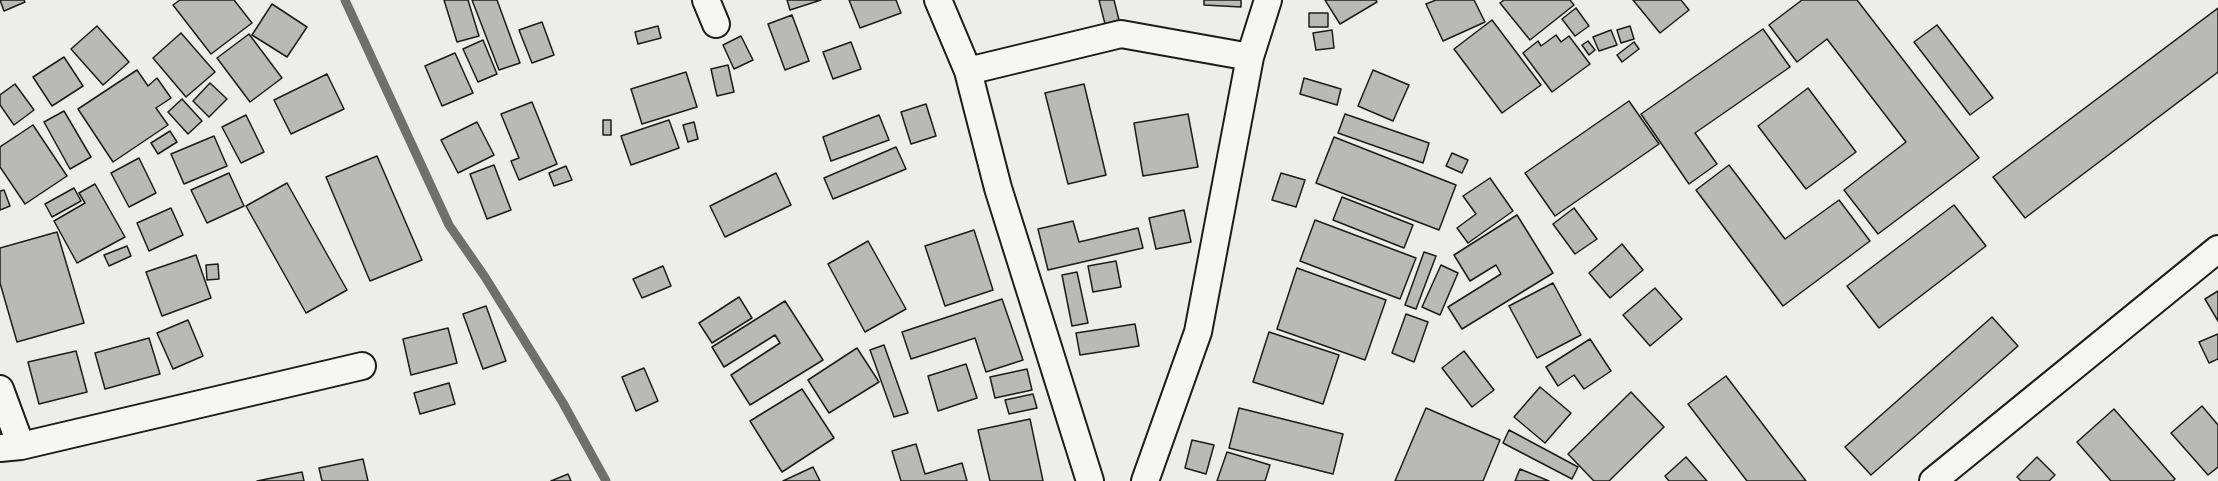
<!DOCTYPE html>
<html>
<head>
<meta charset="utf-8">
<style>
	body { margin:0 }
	canvas { display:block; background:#edede9 }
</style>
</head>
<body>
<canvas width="2218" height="481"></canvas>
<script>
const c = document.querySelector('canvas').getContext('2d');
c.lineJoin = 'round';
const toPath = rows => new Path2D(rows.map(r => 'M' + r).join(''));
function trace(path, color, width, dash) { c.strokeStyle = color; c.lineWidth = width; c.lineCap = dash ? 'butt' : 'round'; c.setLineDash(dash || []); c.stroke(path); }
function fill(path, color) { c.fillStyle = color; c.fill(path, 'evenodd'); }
trace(toPath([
	[345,0,449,225,485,277,563,403,606,481]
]), '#6f6f6d', 9);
const building = toPath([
	[0,0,24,0,25,2,4,11,0,0],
	[180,0,234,0,252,23,211,54,173,5,180,0],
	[444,0,468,0,479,36,457,42,444,0],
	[472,0,497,0,520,63,499,70,472,0],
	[787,0,821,0,790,10,787,0],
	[849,0,896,0,901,13,860,28,849,0],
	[1099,0,1114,0,1119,20,1105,24,1099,0],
	[1204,0,1241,0,1241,7,1204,5,1204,0],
	[1325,0,1376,0,1377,2,1340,24,1325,0],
	[1436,0,1474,0,1485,22,1443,41,1426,4,1436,0],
	[1504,0,1570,0,1574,5,1530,40,1500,3,1504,0],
	[1633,0,1681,0,1689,10,1660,33,1633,0],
	[1802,0,1857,0,1979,158,1878,234,1844,190,1906,142,1827,39,1797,62,1769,25,1802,0],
	[272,4,307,27,287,57,252,35,272,4],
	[1576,8,1589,26,1575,36,1562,19,1576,8],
	[2218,8,2218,72,2025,218,1993,177,2218,8],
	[1309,13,1328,13,1328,27,1309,27,1309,13],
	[792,15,809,61,785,70,768,24,792,15],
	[1492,20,1541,85,1502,113,1454,49,1492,20],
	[542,22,554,55,532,63,519,30,542,22],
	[1937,25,1993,98,1970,115,1914,42,1937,25],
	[97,26,129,62,103,85,71,49,97,26],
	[658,26,661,38,638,44,635,32,658,26],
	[1630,26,1634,39,1621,43,1617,30,1630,26],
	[1763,29,1790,67,1695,133,1717,164,1689,184,1641,114,1763,29],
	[1332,30,1334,48,1316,50,1313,33,1332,30],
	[1611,30,1617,45,1599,51,1593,37,1611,30],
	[181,33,215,72,186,97,153,58,181,33],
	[249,34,282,78,250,102,217,58,249,34],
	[1556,35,1561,42,1569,36,1590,64,1552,92,1523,53,1538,41,1541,46,1556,35],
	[741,36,753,60,734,69,723,45,741,36],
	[483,40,497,74,478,82,463,49,483,40],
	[1588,41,1595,50,1589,55,1582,45,1588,41],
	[851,42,861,69,833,79,823,52,851,42],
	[1634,42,1639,49,1622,62,1617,55,1634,42],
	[455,53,473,93,442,106,425,66,455,53],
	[64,57,83,86,52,106,33,77,64,57],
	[728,65,734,92,717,96,711,69,728,65],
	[137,70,148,86,157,78,171,98,156,108,168,125,113,162,78,109,137,70],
	[1373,70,1409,85,1393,121,1358,106,1373,70],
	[686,72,697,107,642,124,631,89,686,72],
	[327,74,344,109,291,134,274,100,327,74],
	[1304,78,1341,89,1337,105,1300,94,1304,78],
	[210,83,227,99,209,117,193,101,210,83],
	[15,84,34,110,14,125,0,105,0,95,15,84],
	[1084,84,1106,175,1068,184,1045,93,1084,84],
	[1808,88,1856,152,1806,189,1758,126,1808,88],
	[182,99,202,121,188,134,168,112,182,99],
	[1629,101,1659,144,1555,216,1525,173,1629,101],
	[532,102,557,164,519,180,511,161,519,158,501,114,532,102],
	[926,104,936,136,911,144,901,112,926,104],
	[64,111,91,157,70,169,44,122,64,111],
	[1188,114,1198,167,1143,176,1134,123,1188,114],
	[1345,114,1429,143,1423,163,1338,133,1345,114],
	[246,115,264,152,241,163,222,127,246,115],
	[879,115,889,140,831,161,823,137,879,115],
	[603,120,611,120,611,135,603,135,603,120],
	[669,120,679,148,631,165,621,136,669,120],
	[477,122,494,155,458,173,441,140,477,122],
	[694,122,698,139,688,142,683,125,694,122],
	[33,125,67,176,25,204,0,167,0,147,33,125],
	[170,131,177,142,158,154,151,143,170,131],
	[214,136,227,166,184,184,171,154,214,136],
	[1334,137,1456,185,1439,230,1316,183,1334,137],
	[896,147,906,169,833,199,824,178,896,147],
	[1452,153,1468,160,1462,173,1446,166,1452,153],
	[377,156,422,260,370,281,326,177,377,156],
	[139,158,156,193,129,207,111,173,139,158],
	[494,165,511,210,487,219,470,174,494,165],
	[1729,165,1785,239,1839,200,1870,241,1783,306,1696,190,1729,165],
	[566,166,572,180,554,186,549,173,566,166],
	[229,173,244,206,207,223,191,190,229,173],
	[776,173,791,205,725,237,710,206,776,173],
	[1281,173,1305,180,1296,207,1272,200,1281,173],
	[1490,178,1513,211,1468,243,1457,228,1476,214,1463,196,1490,178],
	[287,183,347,290,306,313,246,206,287,183],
	[95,184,125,237,77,263,54,221,85,203,79,193,95,184],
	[74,188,81,201,52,217,45,204,74,188],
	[4,190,10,206,0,210,0,191,4,190],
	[1342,197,1413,225,1404,248,1333,220,1342,197],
	[1954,205,1986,246,1879,328,1847,286,1954,205],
	[171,208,183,235,149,251,137,223,171,208],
	[1574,208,1597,239,1575,254,1553,224,1574,208],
	[1184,210,1191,242,1156,249,1149,218,1184,210],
	[1517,215,1553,273,1462,329,1448,307,1501,274,1496,265,1470,281,1454,255,1517,215],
	[1315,220,1416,258,1400,299,1300,261,1315,220],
	[1073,221,1079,242,1138,228,1143,248,1048,270,1038,229,1073,221],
	[974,230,993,290,945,306,925,246,974,230],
	[57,232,84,323,17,342,0,283,0,248,57,232],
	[868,241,906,309,865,332,828,264,868,241],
	[1622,244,1643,270,1610,298,1589,273,1622,244],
	[127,246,131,256,109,266,104,255,127,246],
	[1424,252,1436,256,1416,309,1405,305,1424,252],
	[196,255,211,298,162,316,146,272,196,255],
	[1116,261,1121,287,1093,292,1088,266,1116,261],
	[218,264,219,279,207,280,206,265,218,264],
	[1441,265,1458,273,1440,315,1422,307,1441,265],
	[663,266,671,286,642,298,633,279,663,266],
	[1297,268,1386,300,1365,360,1277,329,1297,268],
	[1077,272,1088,323,1072,326,1062,275,1077,272],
	[1553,283,1581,335,1537,358,1509,306,1553,283],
	[1655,288,1682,319,1650,346,1623,315,1655,288],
	[2218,291,2218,321,2205,299,2218,291],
	[739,297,752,318,712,343,699,323,739,297],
	[1002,299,1023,360,986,372,975,338,911,359,902,332,1002,299],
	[785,301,823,360,750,405,731,375,780,343,775,335,724,367,712,347,785,301],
	[486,306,506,361,483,369,463,314,486,306],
	[1406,314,1428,322,1414,362,1392,353,1406,314],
	[1992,317,2018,346,1871,475,1845,447,1992,317],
	[188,320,203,356,173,369,157,333,188,320],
	[1135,324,1139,346,1080,355,1076,333,1135,324],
	[448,328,457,363,411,375,403,339,448,328],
	[1269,332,1339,355,1323,404,1253,382,1269,332],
	[2218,334,2218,359,2209,363,2199,342,2218,334],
	[149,338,160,374,105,389,95,353,149,338],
	[1590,339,1611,371,1584,389,1574,375,1558,386,1546,367,1590,339],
	[884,345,908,413,894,417,870,350,884,345],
	[857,348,879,382,829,413,808,380,857,348],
	[76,351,87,392,39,404,28,362,76,351],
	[1464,351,1494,390,1472,407,1442,368,1464,351],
	[966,364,977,398,938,411,928,376,966,364],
	[644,368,658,401,636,411,622,377,644,368],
	[1027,369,1032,390,995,398,990,377,1027,369],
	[1726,376,1806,481,1747,481,1688,404,1726,376],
	[449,383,455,404,420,414,414,393,449,383],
	[1540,387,1571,413,1545,443,1514,417,1540,387],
	[802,389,834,438,782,472,750,421,802,389],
	[1631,392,1664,427,1609,481,1594,481,1568,454,1631,392],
	[1033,394,1037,408,1009,414,1005,400,1033,394],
	[2202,406,2218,425,2218,467,2208,475,2171,433,2202,406],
	[1239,408,1343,434,1333,474,1229,448,1239,408],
	[1426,408,1500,440,1483,481,1395,481,1426,408],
	[2114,409,2175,479,2173,481,2111,481,2077,442,2114,409],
	[1030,419,1043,481,990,481,978,430,1030,419],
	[1509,430,1578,467,1572,479,1503,443,1509,430],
	[1192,440,1214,445,1206,474,1185,468,1192,440],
	[916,444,925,474,962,463,967,481,901,481,892,451,916,444],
	[1227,452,1270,465,1265,481,1217,481,1227,452],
	[1686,457,1707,481,1669,481,1665,476,1686,457],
	[2037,457,2055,475,2049,481,2021,481,2017,477,2037,457],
	[363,459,368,481,322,481,319,468,363,459],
	[813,467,820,481,783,481,813,467],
	[1520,469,1549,481,1515,481,1520,469],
	[302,472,304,481,257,481,302,472],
	[568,474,571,481,551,481,568,474]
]);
fill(building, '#b9b9b6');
trace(building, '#1c1c1c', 1.5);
const minor = toPath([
	[706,0,716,24],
	[938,0,968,71,998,188,1090,481],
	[968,71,1121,34,1250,57],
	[0,389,21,446],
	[0,448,21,446,362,366],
	[1145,481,1198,332,1250,57,1268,0],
	[1933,481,2218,249]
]);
trace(minor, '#1c1c1c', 30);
trace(minor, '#f6f6f2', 26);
</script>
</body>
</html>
